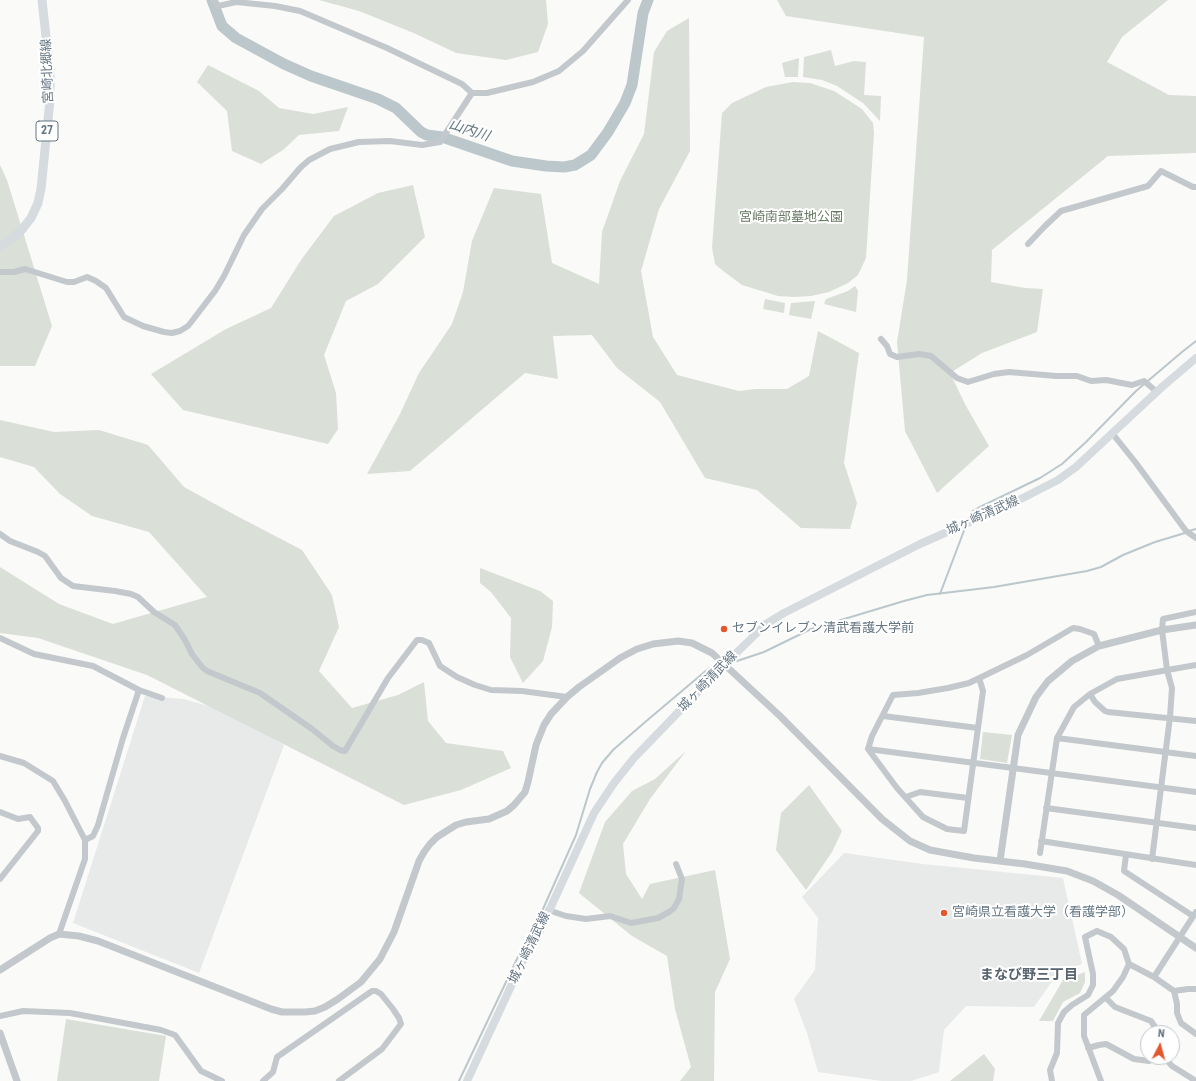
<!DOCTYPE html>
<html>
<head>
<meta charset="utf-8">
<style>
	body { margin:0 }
	#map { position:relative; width:1196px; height:1081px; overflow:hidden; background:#fafaf8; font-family:"Roboto Condensed",sans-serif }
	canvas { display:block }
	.north { position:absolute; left:1140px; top:1025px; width:40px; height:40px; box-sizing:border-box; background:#fff; border:1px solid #c1c8cd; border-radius:50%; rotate:6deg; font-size:11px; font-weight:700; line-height:16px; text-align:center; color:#657683 }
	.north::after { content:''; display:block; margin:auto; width:14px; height:18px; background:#e4572e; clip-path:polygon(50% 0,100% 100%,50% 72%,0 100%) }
</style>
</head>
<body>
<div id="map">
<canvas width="1196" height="1081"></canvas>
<div class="north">N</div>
</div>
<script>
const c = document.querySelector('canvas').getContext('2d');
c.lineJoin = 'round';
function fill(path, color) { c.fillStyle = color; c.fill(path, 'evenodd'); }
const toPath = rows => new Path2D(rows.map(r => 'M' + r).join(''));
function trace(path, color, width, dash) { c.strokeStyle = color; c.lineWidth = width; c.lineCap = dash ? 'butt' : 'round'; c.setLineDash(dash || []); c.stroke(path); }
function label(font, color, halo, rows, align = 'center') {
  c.font = font + ' "Roboto Condensed","Noto Sans JP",sans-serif'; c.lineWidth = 4; c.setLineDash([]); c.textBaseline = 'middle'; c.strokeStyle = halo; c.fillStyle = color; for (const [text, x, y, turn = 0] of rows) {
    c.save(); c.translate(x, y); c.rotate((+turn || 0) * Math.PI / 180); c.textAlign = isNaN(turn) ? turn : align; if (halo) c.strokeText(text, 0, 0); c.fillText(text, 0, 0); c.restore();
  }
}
fill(toPath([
	[145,696,184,699,239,715,284,745,199,973,73,923],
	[844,853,923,864,1063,878,1082,964,1058,973,1034,1007,966,1006,944,1030,939,1072,911,1081,882,1081,818,1072,807,1033,794,999,815,970,818,918,802,897]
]), '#e8e9e9');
fill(toPath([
	[319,0,546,0,548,24,538,52,506,60,456,53,416,34,359,11],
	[777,0,1168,0,1122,37,1107,62,1169,95,1196,96,1196,153,1108,156,992,250,991,282,1025,288,1043,289,1037,332,982,353,950,373,966,406,989,446,937,493,905,431,897,342,907,280,924,37,786,16],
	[689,18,690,151,659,209,641,271,653,337,677,375,739,391,755,389,787,389,809,376,818,331,859,353,844,463,857,503,850,529,801,528,757,490,705,478,660,402,617,368,592,335,553,336,558,379,525,373,410,471,367,474,400,414,419,373,452,324,463,292,472,241,494,188,541,194,552,263,599,284,602,232,620,181,644,134,654,52,667,31],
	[831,50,835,66,854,61,866,62,864,95,881,96,880,121,863,103,837,86,822,80,803,77,804,57],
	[799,58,798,77,785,77,782,63],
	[208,65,259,91,279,108,313,114,348,107,339,131,299,135,283,150,261,164,232,151,227,111,197,82],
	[793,82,810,83,834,91,862,109,873,123,874,133,866,258,858,275,848,283,829,292,811,296,795,297,778,296,742,285,722,270,715,264,712,248,722,113,732,103,766,87],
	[0,165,7,180,52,326,35,366,0,366],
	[413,185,425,237,378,284,346,301,324,355,336,393,338,429,328,444,183,410,151,374,226,329,271,308,301,260,334,216,378,193],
	[855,286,858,291,856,312,824,304,826,299,848,291],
	[765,299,785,303,784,313,763,309],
	[815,301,811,319,789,315,791,303],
	[0,420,54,432,99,430,148,445,184,487,235,515,302,550,332,595,339,627,319,671,352,708,398,695,424,682,428,721,446,743,503,751,511,768,461,790,404,805,147,675,38,638,0,633,0,567,59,604,113,624,207,597,149,532,92,516,60,494,34,467,0,457],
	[480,568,540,591,553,601,552,627,543,661,523,683,510,657,511,618,491,592,480,583],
	[983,732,1012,735,1007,763,980,759],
	[686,751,650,799,623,844,626,874,642,899,650,884,715,870,730,959,715,992,714,1081,680,1081,691,1067,675,1009,667,956,632,936,579,893,605,822,632,791,655,779],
	[809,785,842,831,832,852,806,890,776,850,781,813],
	[1085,972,1085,982,1080,993,1063,1002,1053,1021,1039,1021,1063,980],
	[66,1019,166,1036,159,1081,57,1081],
	[984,1054,995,1069,993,1081,950,1081]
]), '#dadfd7');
trace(toPath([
	[968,520,971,512,978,508,1040,478,1062,464,1086,442,1136,391,1182,352,1196,341],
	[1189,531,1196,529],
	[940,594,965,528],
	[731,663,764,652,811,629,904,601,927,595,994,587,1087,571,1101,567,1123,555,1155,542,1185,533],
	[459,1081,526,940,543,909,576,835,590,789,597,772,602,763,613,750,644,723,708,669,719,666]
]), '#bbc7cb', 2);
trace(toPath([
	[212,0,222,26,236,38,284,64,311,76,378,99,396,108,421,132,427,135,442,137,512,161,546,166,564,167,575,165,591,155,608,132,625,103,632,85,643,13,648,0]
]), '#bbc7cb', 11);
trace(toPath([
	[214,0,218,6,236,2,275,6,300,11,387,48,462,84,472,93,487,93,533,82,559,71,583,51,628,0],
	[1028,244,1045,226,1061,211,1148,186,1161,171,1193,187,1196,187],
	[0,272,14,272,25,269,67,282,74,282,87,277,96,281,106,288,124,317,143,326,164,332,172,333,180,331,188,326,192,321,215,291,224,276,244,235,262,209,282,189,300,168,309,160,330,149,359,142,390,141,422,145,440,142,472,93],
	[881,339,887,346,890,354,897,357,919,354,931,356,957,378,968,382,994,374,1009,372,1056,376,1077,376,1091,381,1106,380,1132,385,1144,381,1157,392],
	[1112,433,1136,463,1186,531,1196,538],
	[0,534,10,541,38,552,45,556,61,578,73,586,115,591,131,594,138,597,154,612,175,625,185,640,192,654,202,667,207,671,260,693,312,729,333,746,340,750,345,751,388,678,417,640,422,640,429,643,440,666,457,677,475,685,491,690,522,691,567,697],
	[0,638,34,654,93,666,139,690,162,698],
	[1090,694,1095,702,1105,711,1108,712,1196,721],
	[883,716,978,728],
	[1057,738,1196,756],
	[868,749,1196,792],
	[868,749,872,736,893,695,918,693,948,688,969,683,1027,655,1073,628,1080,629,1094,634,1099,646],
	[868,749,897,788,923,817,947,829,964,831,983,691,979,678],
	[0,756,24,763,53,781,65,801,85,840,85,859,59,934],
	[906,797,920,792,968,798],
	[1046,808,1196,828],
	[0,812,18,819,30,817,38,828,38,831,0,879],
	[85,840,93,836,98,825,123,738,139,690],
	[1041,841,1196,865],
	[1040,853,1057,738,1074,707,1090,694,1117,679,1196,665],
	[1126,855,1124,871,1193,916],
	[1152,859,1170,717,1172,688,1167,670,1162,630,1163,619,1196,612],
	[548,910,566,916,586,919,610,916,631,923,658,918,669,912,674,908,679,899,682,879,676,864],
	[1154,977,1196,912],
	[1174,991,1188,989,1196,989],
	[1106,998,1115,1007,1151,1021,1159,1033],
	[0,1016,23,1011,70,1013,161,1030,175,1035,201,1071,222,1081],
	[1088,1048,1099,1045,1106,1044,1134,1059,1149,1061,1160,1057],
	[1164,1057,1172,1066,1196,1081],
	[263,1081,273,1072,277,1057,372,991,376,991,381,994,393,1009,399,1018,401,1024,382,1049,339,1081],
	[1052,1081,1050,1070,1057,1053,1058,1023,1064,1012,1072,1005,1088,995,1093,985,1093,974,1085,937,1097,931,1111,937,1124,949,1129,964,1154,977,1174,991,1177,1004,1177,1013,1181,1023,1196,1034],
	[1101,1081,1084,1036,1084,1015,1113,991,1123,977,1129,964]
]), '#c3c8cc', 6);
trace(toPath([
	[1000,861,1018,735,1036,697,1048,681,1072,661,1099,646,1162,630,1196,625],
	[0,970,50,938,59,934,79,936,98,941,271,1009,282,1012,305,1012,315,1011,325,1007,338,999,361,982,380,959,394,932,419,861,424,852,430,844,437,837,456,825,466,822,489,819,507,811,514,805,525,792,528,782,536,745,544,725,551,714,567,697,579,687,620,658,637,649,653,644,678,641,692,643,712,653,780,716,882,819,910,841,930,850,974,858,1025,864,1067,871,1093,881,1118,895,1196,948],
	[0,1033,17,1081]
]), '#c3c8cc', 7);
trace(toPath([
	[467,1081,532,941,538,935,594,813,614,783,634,758,724,665,766,624,784,613,920,544,1017,501,1058,480,1076,467,1162,387,1196,358]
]), '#d6dbdf', 8);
trace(toPath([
	[0,246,20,232,31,218,38,203,41,189,50,100,50,73,42,0]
]), '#d6dbdf', 9);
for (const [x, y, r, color] of [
	[724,629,4,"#e4572e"],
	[944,913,4,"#e4572e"]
]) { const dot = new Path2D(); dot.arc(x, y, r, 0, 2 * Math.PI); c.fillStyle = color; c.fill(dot); trace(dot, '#fff', 1.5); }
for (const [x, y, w] of [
	[47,131,22]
]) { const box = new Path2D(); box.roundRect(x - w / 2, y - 10, w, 20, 3); c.fillStyle = '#fff'; c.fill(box); trace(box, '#657683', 1); }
label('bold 12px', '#657683', null, [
	["27",47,131]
]);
label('13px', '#657683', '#fff', [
	["宮崎北郷線",48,71,-92],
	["城ヶ崎清武線",983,516,-24],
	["城ヶ崎清武線",708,682,-46],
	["城ヶ崎清武線",530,948,-64]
]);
label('13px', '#687a64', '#fff', [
	["宮崎南部墓地公園",791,218]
]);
label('13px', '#657683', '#fff', [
	["セブンイレブン清武看護大学前",732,629],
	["宮崎県立看護大学（看護学部）",952,913]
], 'left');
label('italic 14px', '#60757c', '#fff', [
	["山内川",469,131,18]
]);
label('bold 14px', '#57646e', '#fff', [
	["まなび野三丁目",1029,975]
]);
</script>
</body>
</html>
